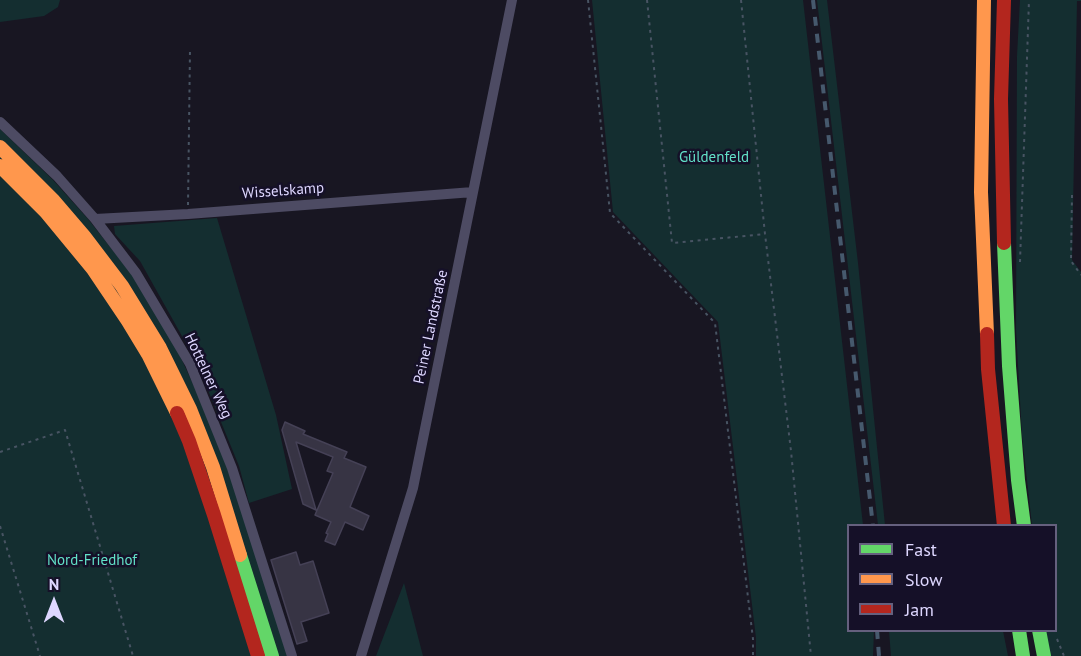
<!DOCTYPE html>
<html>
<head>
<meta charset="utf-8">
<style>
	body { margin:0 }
	#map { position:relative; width:1081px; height:656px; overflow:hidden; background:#181622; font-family:"PT Sans",sans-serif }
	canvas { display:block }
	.legend { position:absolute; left:847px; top:524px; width:210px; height:108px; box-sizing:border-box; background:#151028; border:2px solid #65607e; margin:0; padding:8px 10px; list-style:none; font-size:18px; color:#ded7ff }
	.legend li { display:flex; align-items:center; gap:12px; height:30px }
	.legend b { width:30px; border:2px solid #65607e }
	.north { position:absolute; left:24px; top:572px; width:60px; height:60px; -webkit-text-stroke:4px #151028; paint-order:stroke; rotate:0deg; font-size:16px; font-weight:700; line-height:24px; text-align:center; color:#ded7ff }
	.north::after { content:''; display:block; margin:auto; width:21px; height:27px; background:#ded7ff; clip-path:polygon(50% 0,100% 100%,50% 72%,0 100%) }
</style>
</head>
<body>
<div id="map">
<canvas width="1081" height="656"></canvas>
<ul class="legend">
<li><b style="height:8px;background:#63d668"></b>Fast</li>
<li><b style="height:8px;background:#ff974d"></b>Slow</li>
<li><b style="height:8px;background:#b3261e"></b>Jam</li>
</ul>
<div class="north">N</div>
</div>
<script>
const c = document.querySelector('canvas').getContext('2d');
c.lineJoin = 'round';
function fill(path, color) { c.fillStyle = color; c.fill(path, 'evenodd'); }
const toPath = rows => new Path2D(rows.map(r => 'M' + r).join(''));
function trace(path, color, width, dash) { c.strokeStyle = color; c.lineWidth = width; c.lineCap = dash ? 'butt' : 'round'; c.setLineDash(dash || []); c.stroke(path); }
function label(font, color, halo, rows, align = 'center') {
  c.font = font + ' "PT Sans",sans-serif'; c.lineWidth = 5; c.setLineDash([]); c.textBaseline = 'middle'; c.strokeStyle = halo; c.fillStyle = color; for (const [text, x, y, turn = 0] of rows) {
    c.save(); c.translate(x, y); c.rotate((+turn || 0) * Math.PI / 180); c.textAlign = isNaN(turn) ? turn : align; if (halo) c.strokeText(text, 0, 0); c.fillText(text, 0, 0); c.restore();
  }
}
fill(toPath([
	[0,0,60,0,58,7,44,16,0,22],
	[592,0,803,0,863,525,848,526,848,630,874,631,873,656,756,656,756,638,718,322,613,212],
	[817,0,827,0,858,263,885,525,878,525],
	[1020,0,1081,0,1081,1,1077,1,1072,260,1081,272,1081,656,1050,656,1046,631,1056,630,1056,526,1032,525,1022,435,1016,330,1017,56],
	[0,129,53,180,88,219,133,276,173,341,201,401,229,469,289,656,0,656],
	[217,218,276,415,292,489,249,503,239,466,208,390,187,345,140,261,115,234,114,226],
	[404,583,423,656,376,656],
	[889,631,1003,631,1008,656,891,656]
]), '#142e30');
const building = toPath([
	[285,422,305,431,303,434,347,452,344,458,366,467,350,507,369,516,363,530,345,522,335,545,325,541,328,534,326,533,331,522,315,515,333,473,327,471,333,457,296,442,316,510,303,504,282,430,285,422],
	[296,552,300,565,313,561,329,613,301,622,307,641,297,644,271,560,296,552]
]);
fill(building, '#373444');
trace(building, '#454156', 1.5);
trace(toPath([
	[588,0,610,213,715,323,753,639,753,656],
	[647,0,672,243,765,234],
	[741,0,765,234,791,451,811,656],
	[1072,195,1071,261,1081,275],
	[188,205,190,49],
	[1020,262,1029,0],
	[0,452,65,430,133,656],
	[0,526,40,656],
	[1057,639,1064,656]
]), '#485463', 2, [3, 4.5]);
trace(toPath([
	[0,122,57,176,95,219,136,273,190,364,232,468,292,656],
	[95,219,188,214,473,192],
	[361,656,413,488,512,0]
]), '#4d4b63', 10);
trace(toPath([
	[1004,243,1009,366,1018,480,1024,526],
	[240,555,272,656],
	[1019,630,1023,656],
	[1039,630,1044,656]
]), '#63d668', 14);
trace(toPath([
	[984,0,981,192,987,334],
	[0,147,54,201,84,236,122,286,160,348,190,409,213,467,240,555],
	[0,166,46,212,93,269,128,321,148,354,177,413]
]), '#ff974d', 14);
trace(toPath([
	[1004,243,1001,99,1004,0],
	[987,334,988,369,1004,526],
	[177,413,189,441,214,515,258,656]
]), '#b3261e', 14);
trace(toPath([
	[813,0,873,526],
	[877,630,879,656]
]), '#46596d', 4, [9, 8]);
label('15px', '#62e1c8', '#151028', [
	["Güldenfeld",714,158],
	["Nord-Friedhof",92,561]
]);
label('15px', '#ded7ff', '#151028', [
	["Wisselskamp",283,191,-4],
	["Peiner Landstraße",431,327,-78],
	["Hottelner Weg",208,376,65]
]);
</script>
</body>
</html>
